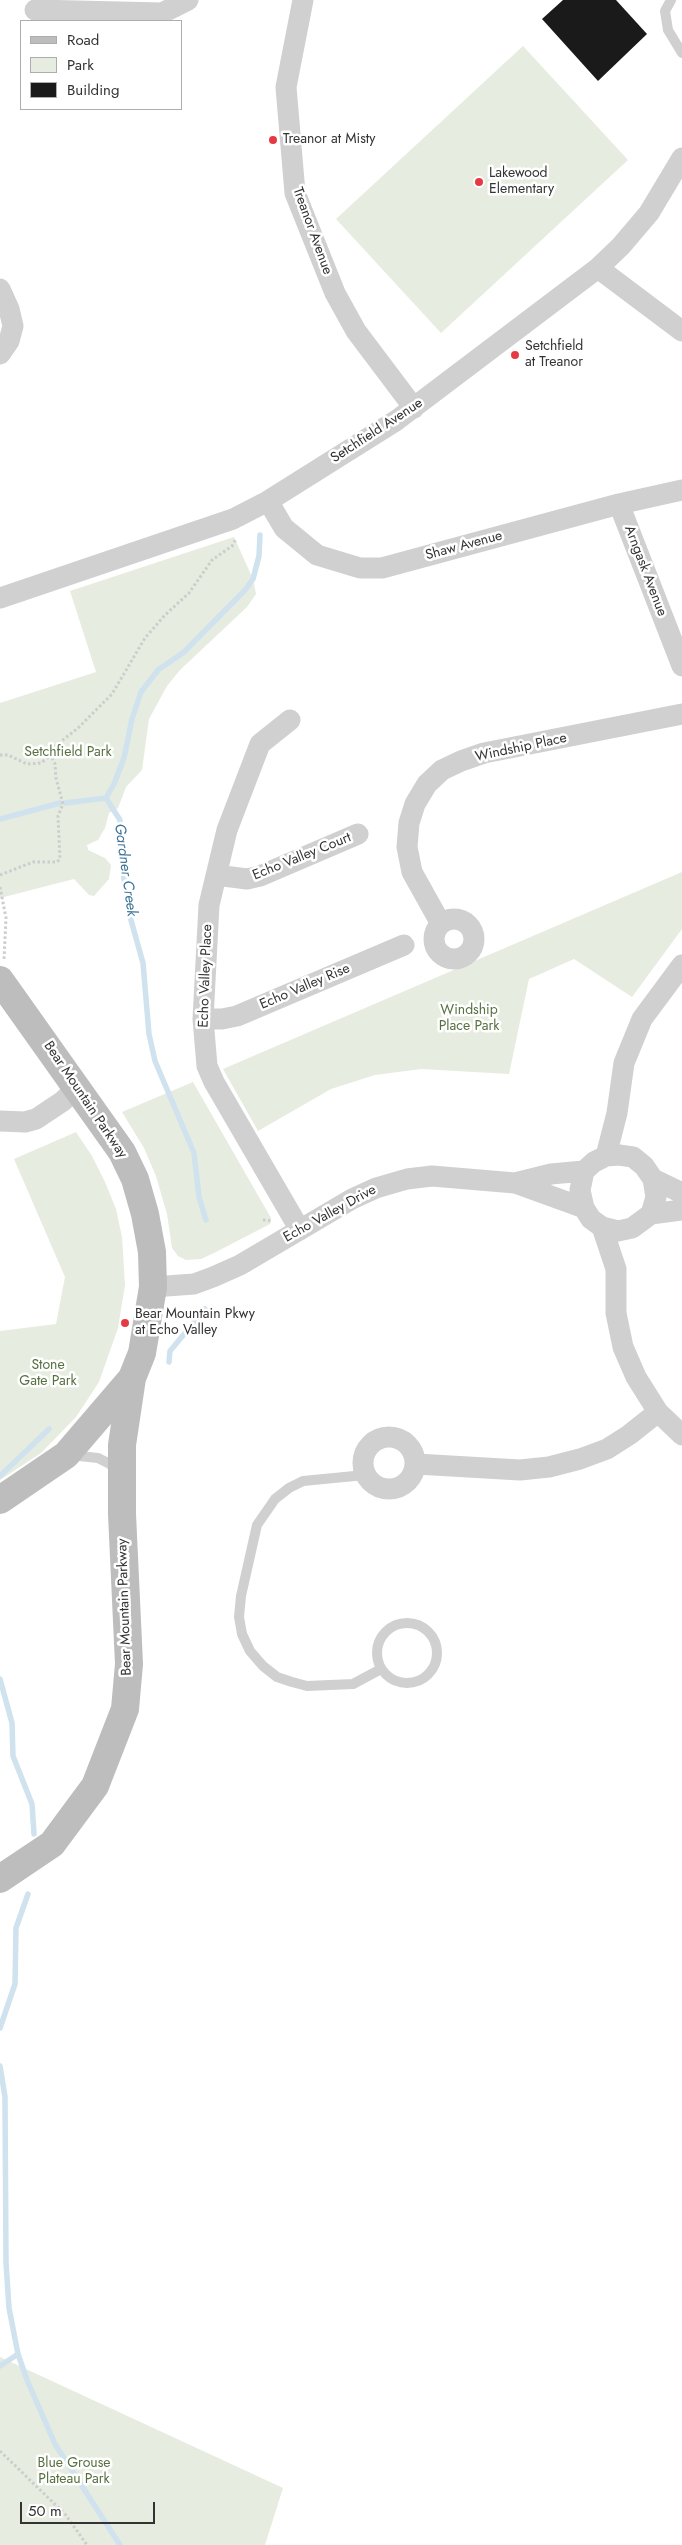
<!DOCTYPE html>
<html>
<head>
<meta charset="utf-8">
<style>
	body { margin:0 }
	#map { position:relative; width:682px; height:2545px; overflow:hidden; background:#fff; font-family:Jost,sans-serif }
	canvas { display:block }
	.legend { position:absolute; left:20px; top:20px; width:162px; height:90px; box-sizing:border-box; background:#fff; border:1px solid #adadad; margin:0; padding:6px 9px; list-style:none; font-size:15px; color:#333 }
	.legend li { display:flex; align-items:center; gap:10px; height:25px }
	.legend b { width:25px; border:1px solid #adadad }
	.scale { position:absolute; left:20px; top:2502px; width:135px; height:22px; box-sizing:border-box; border:2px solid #333; border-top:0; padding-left:6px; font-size:15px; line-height:18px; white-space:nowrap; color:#333; -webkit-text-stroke:4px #fff; paint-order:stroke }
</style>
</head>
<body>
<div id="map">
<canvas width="682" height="2545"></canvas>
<ul class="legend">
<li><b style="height:6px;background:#bdbdbd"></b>Road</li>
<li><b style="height:14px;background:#e6ecdf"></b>Park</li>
<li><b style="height:14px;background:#1a1a1a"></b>Building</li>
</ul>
<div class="scale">50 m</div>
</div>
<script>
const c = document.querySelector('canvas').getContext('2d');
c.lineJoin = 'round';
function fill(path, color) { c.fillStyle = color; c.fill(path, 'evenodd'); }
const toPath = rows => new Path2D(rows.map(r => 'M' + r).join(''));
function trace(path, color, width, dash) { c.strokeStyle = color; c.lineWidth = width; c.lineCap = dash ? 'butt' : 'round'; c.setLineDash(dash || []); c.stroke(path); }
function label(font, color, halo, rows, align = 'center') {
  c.font = font + ' Jost,sans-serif'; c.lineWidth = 5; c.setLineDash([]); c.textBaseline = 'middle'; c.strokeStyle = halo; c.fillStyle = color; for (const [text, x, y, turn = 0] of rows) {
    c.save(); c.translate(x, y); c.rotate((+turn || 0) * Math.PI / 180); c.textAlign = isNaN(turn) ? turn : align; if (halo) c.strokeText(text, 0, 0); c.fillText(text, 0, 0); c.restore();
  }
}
fill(toPath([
	[523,46,628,160,441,333,336,219],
	[234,537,253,579,256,594,247,607,180,670,167,686,149,719,142,770,126,787,118,808,109,813,105,828,98,840,87,845,88,850,105,858,111,865,109,879,94,896,89,895,74,879,0,898,0,703,96,672,70,591],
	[682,872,682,929,632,997,574,959,529,979,509,1074,421,1069,375,1075,331,1089,258,1131,223,1069],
	[193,1082,271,1218,270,1224,216,1252,201,1259,186,1260,178,1256,172,1248,167,1214,156,1176,144,1148,122,1112],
	[76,1132,92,1156,105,1182,116,1209,122,1237,125,1285,118,1328,99,1382,76,1417,41,1453,0,1480,0,1331,56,1324,65,1277,14,1159],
	[0,2357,283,2488,265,2545,0,2545]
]), '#e6ecdf');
trace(toPath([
	[65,803,106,798],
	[0,819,60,803],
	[206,1220,199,1197,194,1153,155,1061,149,1034,143,963,129,913,119,844,120,820,106,798,114,784,124,758,132,719,141,692,158,670,184,652,245,590,253,579,259,556,260,535],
	[169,1362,170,1351,205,1309],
	[0,1476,49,1429],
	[0,1679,12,1723,13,1756,32,1804,34,1834],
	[0,2028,15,1984,16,1928,28,1894],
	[0,2066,5,2097,6,2262,9,2308,18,2354,27,2380,55,2444,120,2545],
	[0,2366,18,2354]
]), '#cfe2ee', 5.5);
fill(toPath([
	[563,0,616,0,647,34,598,81,542,19]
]), '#1a1a1a');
trace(toPath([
	[0,755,8,755,27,764,41,763,51,755,54,747,78,728,112,694,145,638,165,615,189,593,212,560,232,546,236,539],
	[0,875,33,862,57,862,60,859,58,816,63,804,56,778,55,764,51,755],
	[0,887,6,918,4,960],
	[263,1220,272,1221],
	[0,2451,65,2514,87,2545]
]), '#cdcdcd', 3, [2.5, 2.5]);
trace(toPath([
	[671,0,665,11,668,30,682,53],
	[70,1455,98,1458,110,1464,117,1473],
	[365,1475,303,1481,289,1488,275,1499,257,1525,241,1596,239,1617,242,1634,250,1651,263,1666,277,1677,292,1682,307,1686,353,1684,381,1669],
	'377 1653a30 30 0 1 1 60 0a30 30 0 1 1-60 0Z'
]), '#d0d0d0', 10);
trace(toPath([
	[303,0,286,87,295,193,335,293,356,331,414,408],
	[35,10,162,13,188,0],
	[598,268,682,331],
	[0,289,9,309,13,326,9,341,0,354],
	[268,501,284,528,317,555,360,568,382,568,619,504,682,490],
	[619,504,682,666],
	[0,598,233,519,268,501,397,420,598,268,621,246,649,213,682,158],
	[290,720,260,744,227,830,209,905,203,1019,207,1066,214,1082,300,1230],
	[216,875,247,879,260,876,358,834],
	'434 939a20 20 0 1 1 40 0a20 20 0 1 1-40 0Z',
	[441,924,412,872,407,847,409,823,415,804,427,784,442,770,461,761,484,753,682,714],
	[203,1019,222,1019,237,1016,404,945],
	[0,1121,25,1122,36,1119,63,1101,77,1087],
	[619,1155,633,1157,644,1166,653,1179,656,1197,651,1214,632,1228,618,1231,602,1227,591,1219,584,1208,580,1190,584,1171,594,1162,606,1156,619,1155],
	[606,1156,617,1113,624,1063,642,1019,682,965],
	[653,1179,682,1193],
	[515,1183,551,1174,584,1171],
	[651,1214,682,1210],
	[602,1227,616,1269,616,1313,623,1347,636,1377,658,1412,682,1435],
	[153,1287,194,1284,213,1277,240,1265,352,1199,376,1188,407,1179,432,1176,515,1183,584,1208],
	'363 1463a26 26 0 1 1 52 0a26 26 0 1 1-52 0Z',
	[416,1464,520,1470,549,1467,580,1459,607,1449,629,1435,658,1412]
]), '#d0d0d0', 21);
trace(toPath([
	[0,980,122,1152,135,1179,145,1214,152,1252,153,1287,142,1353,132,1378,122,1445,122,1514,129,1664,125,1709,95,1786,52,1844,0,1879],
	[0,1500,66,1455,132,1378]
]), '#bdbdbd', 28);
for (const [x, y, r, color] of [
	[273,140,5,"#e63946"],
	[479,182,5,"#e63946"],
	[515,355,5,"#e63946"],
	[125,1323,5,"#e63946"]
]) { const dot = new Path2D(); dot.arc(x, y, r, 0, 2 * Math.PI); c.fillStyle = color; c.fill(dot); trace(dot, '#fff', 2); }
label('14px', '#333', '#fff', [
	["Treanor at Misty",283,140],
	["Lakewood",489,174],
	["Elementary",489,190],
	["Setchfield",525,347],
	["at Treanor",525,363],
	["Bear Mountain Pkwy",135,1315],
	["at Echo Valley",135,1331]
], 'left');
label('14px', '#333', '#fff', [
	["Treanor Avenue",312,231,70],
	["Setchfield Avenue",377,431,-33],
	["Shaw Avenue",464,546,-15],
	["Arngask Avenue",645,571,69],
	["Windship Place",521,748,-12],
	["Echo Valley Court",302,857,-22],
	["Echo Valley Place",206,976,-88],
	["Echo Valley Rise",305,987,-23],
	["Bear Mountain Parkway",85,1100,56],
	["Echo Valley Drive",330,1214,-29],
	["Bear Mountain Parkway",125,1607,-92]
]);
label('14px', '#56703f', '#fff', [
	["Setchfield Park",68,753],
	["Windship",469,1011],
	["Place Park",469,1027],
	["Stone",48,1366],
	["Gate Park",48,1382],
	["Blue Grouse",74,2464],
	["Plateau Park",74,2480]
]);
label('italic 15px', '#3f7597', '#fff', [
	["Gardner Creek",125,870,82]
]);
</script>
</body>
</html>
